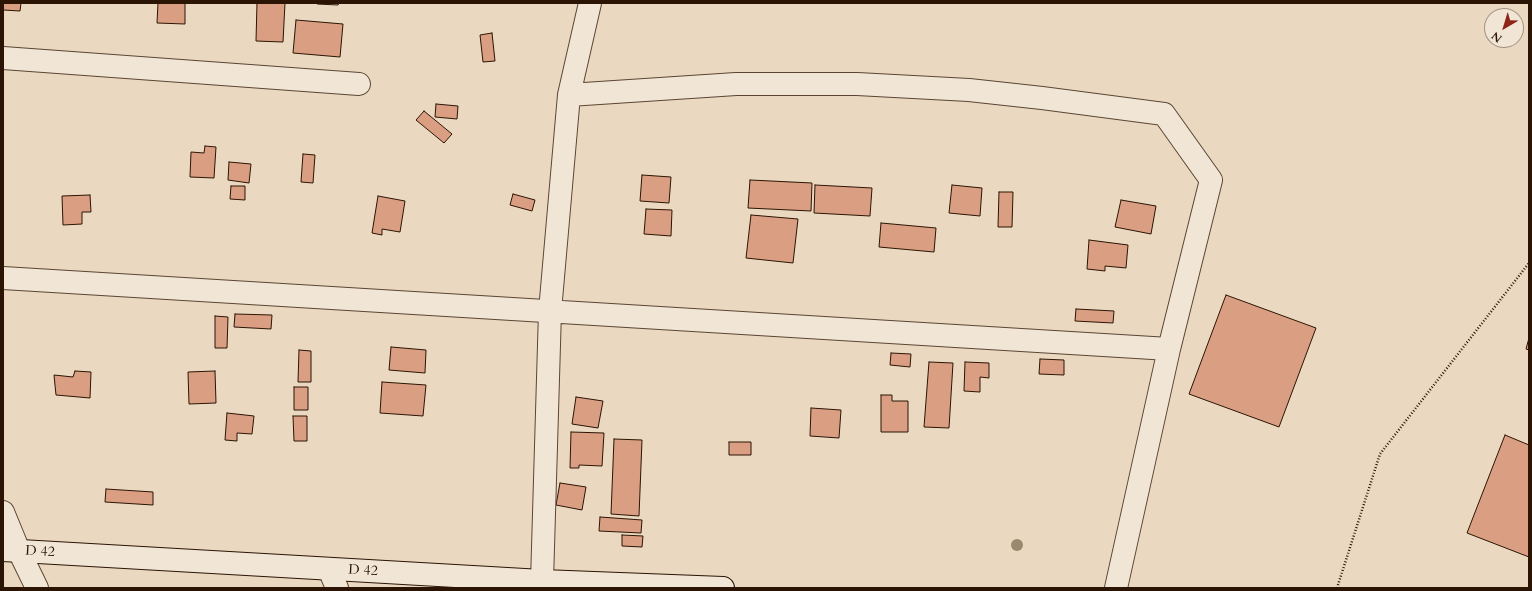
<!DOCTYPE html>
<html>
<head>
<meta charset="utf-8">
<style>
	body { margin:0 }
	#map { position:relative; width:1532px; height:591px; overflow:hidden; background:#ead9c0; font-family:Cardo,serif }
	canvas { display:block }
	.frame { position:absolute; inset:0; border:4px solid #2b1404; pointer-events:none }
	.north { position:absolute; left:1484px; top:8px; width:40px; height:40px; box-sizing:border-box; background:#f1e6d6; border:1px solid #a29282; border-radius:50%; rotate:218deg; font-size:11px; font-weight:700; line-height:16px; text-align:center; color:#2b1404 }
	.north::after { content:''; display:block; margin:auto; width:14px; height:18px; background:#8f2418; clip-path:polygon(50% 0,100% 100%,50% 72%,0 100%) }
</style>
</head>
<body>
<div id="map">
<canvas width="1532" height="591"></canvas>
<div class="frame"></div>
<div class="north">N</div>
</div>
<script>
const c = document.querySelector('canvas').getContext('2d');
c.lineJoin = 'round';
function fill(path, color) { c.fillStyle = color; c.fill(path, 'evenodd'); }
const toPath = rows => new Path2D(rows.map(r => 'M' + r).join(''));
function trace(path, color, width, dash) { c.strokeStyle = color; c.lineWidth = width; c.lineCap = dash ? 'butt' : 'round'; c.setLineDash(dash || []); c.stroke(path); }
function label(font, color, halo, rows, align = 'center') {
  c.font = font + ' Cardo,serif'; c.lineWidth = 3; c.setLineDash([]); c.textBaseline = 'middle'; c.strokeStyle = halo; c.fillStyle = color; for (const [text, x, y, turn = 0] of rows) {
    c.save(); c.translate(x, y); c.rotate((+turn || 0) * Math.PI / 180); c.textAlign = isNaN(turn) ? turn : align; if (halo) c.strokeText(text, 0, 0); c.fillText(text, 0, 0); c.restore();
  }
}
const building = toPath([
	[3,3,21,3,20,11,3,10,3,3],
	[158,3,185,3,185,24,157,23,158,3],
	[257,3,285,3,283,42,256,41,257,3],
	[317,3,339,3,338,5,317,4,317,3],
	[296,20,343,24,340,57,293,53,296,20],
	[492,33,495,61,483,62,480,35,492,33],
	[436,104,458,106,457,119,435,117,436,104],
	[424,111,452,134,444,143,416,120,424,111],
	[205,146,216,147,214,178,190,177,191,152,204,153,205,146],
	[303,154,315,155,313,183,301,182,303,154],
	[229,162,251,164,249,183,228,180,229,162],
	[642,175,671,177,669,203,640,201,642,175],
	[750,180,812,183,811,211,748,208,750,180],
	[815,185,872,188,870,216,814,213,815,185],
	[952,185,982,188,980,216,949,213,952,185],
	[231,186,245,186,245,200,230,199,231,186],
	[999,192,1013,192,1012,227,998,227,999,192],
	[513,194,535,200,532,211,510,205,513,194],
	[90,195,91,212,82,212,82,224,63,225,62,196,90,195],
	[378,196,405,201,400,232,382,229,382,235,372,233,378,196],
	[1121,200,1156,206,1151,234,1115,227,1121,200],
	[646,209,672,210,671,236,644,234,646,209],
	[751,215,798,219,793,263,746,258,751,215],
	[881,223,936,228,934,252,879,247,881,223],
	[1089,240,1128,245,1126,268,1105,266,1105,271,1087,269,1089,240],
	[1226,295,1316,328,1279,427,1189,394,1226,295],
	[1076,309,1114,311,1113,323,1075,321,1076,309],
	[235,314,272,315,271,329,234,327,235,314],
	[215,316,228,317,227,348,215,348,215,316],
	[1529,338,1529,350,1526,349,1529,338],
	[391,347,426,350,425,373,389,370,391,347],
	[299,350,311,351,311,382,298,382,299,350],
	[891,353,911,354,910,367,890,365,891,353],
	[1040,359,1064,360,1064,375,1039,374,1040,359],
	[929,362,953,363,949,428,924,427,929,362],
	[965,362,989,363,989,378,980,377,980,392,964,391,965,362],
	[75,371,91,372,90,398,56,395,54,375,73,377,75,371],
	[215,371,216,403,189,404,188,372,215,371],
	[382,382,426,385,423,416,380,413,382,382],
	[294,387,308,387,308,410,294,410,294,387],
	[881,395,892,395,892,401,908,401,908,432,881,432,881,395],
	[576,397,603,401,598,428,572,424,576,397],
	[811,408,841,410,839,438,810,436,811,408],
	[227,413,254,416,252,434,237,433,237,441,225,440,227,413],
	[293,416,307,416,307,441,294,441,293,416],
	[571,432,604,433,602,466,579,465,579,468,570,468,571,432],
	[1505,435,1529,445,1529,557,1467,533,1505,435],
	[614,439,642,440,639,516,611,514,614,439],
	[729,442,751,442,751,455,729,455,729,442],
	[560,483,586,487,582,510,556,505,560,483],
	[106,489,153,492,153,505,105,502,106,489],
	[600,517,642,520,641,533,599,531,600,517],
	[622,535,643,536,642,547,622,546,622,535]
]);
fill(building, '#da9e83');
trace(building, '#2b1404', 1);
const street = toPath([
	[3,58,359,84],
	[569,95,736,84,857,84,969,90,1042,98,1164,114,1211,180,1169,349,1116,588],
	[3,278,1169,349],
	[3,512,19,551,37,588],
	[329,569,337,588],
	[542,581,550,311,569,95,590,3]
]);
const secondary = toPath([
	[3,550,542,581,723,588]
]);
trace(street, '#5b4533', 24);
trace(secondary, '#2b1404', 24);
trace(toPath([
	[1337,588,1380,454,1529,263]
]), '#2b1404', 2.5, [1, 2]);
trace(street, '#f1e6d6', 22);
trace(secondary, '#f1e6d6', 22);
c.fillStyle = '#99896f';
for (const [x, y] of [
	[1017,545]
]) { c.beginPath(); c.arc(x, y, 6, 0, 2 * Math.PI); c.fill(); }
label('14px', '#2b1404', '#f1e6d6', [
	["D 42",40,552,3],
	["D 42",363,571,3]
]);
</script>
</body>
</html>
